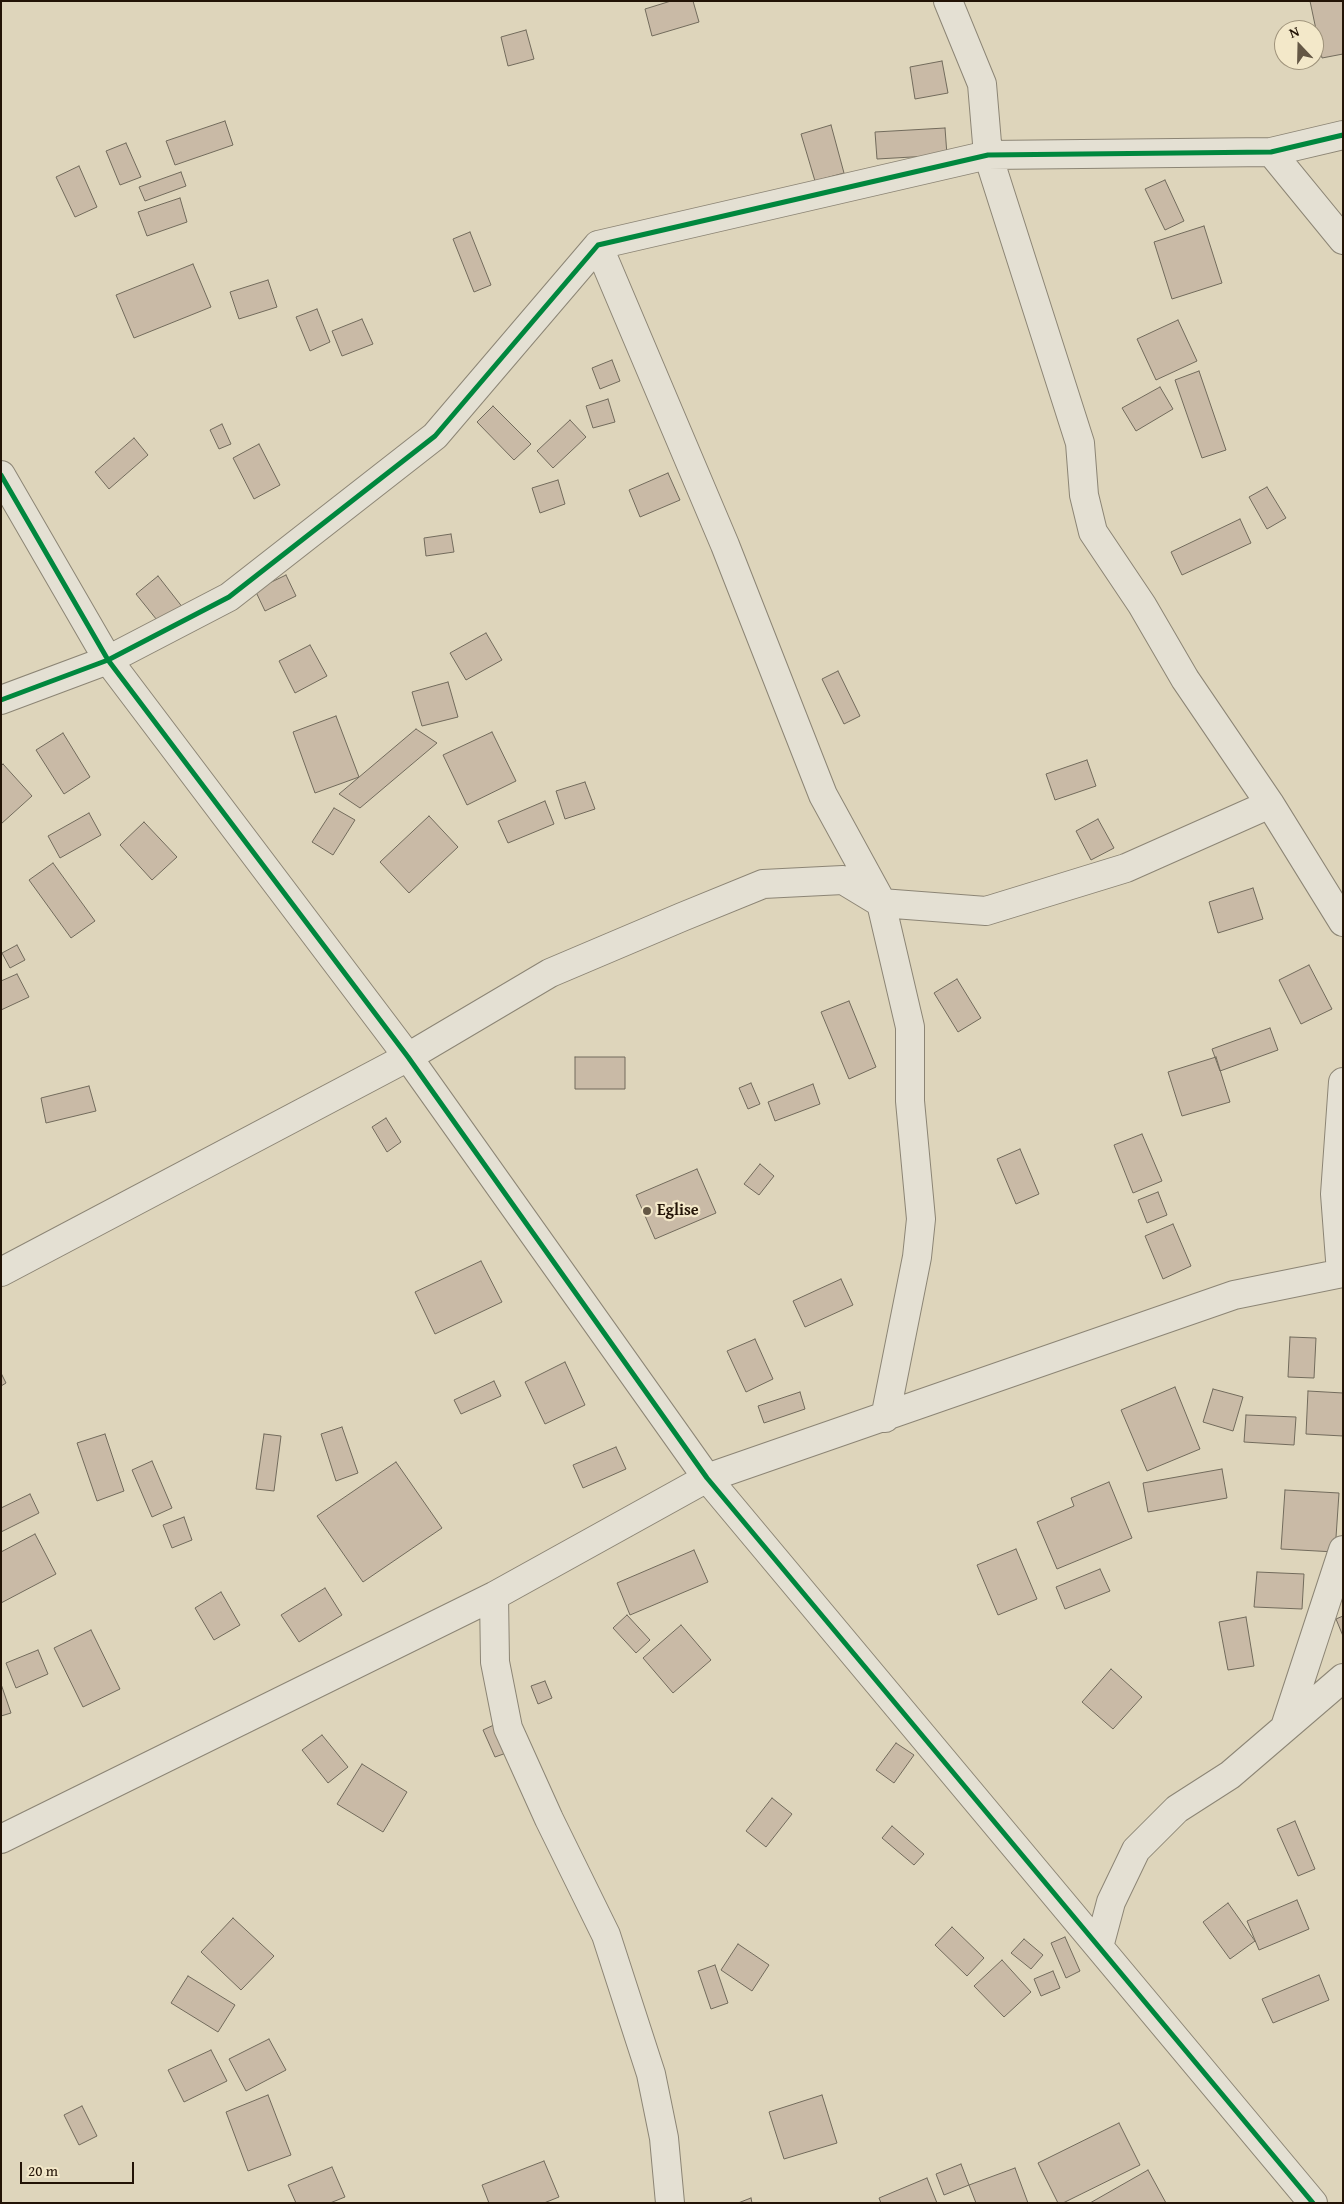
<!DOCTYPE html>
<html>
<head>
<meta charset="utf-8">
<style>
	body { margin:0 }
	#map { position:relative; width:1344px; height:2204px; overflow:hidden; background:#ded5bb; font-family:"Gentium Book Plus",serif }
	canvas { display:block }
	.frame { position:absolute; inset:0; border:2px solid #221306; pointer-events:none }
	.north { position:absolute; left:1274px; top:20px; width:50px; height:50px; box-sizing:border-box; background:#f3e8c9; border:1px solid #9f937b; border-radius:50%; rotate:339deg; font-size:14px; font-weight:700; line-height:20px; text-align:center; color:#221306 }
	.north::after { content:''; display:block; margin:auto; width:18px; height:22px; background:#645745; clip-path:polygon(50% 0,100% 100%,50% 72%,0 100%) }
	.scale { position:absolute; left:20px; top:2162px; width:114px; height:22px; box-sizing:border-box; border:2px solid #221306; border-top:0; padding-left:6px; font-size:15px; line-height:18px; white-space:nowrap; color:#221306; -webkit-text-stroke:4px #f3e8c9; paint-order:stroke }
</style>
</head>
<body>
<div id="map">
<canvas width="1344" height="2204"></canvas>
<div class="frame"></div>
<div class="north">N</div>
<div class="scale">20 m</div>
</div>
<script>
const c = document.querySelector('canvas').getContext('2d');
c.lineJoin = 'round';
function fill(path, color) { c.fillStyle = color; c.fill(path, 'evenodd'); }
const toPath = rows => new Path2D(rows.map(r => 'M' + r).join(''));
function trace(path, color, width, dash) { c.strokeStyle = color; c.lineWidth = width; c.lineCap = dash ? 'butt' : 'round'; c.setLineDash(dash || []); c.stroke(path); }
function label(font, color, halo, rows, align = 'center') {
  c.font = font + ' "Gentium Book Plus",serif'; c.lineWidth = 4.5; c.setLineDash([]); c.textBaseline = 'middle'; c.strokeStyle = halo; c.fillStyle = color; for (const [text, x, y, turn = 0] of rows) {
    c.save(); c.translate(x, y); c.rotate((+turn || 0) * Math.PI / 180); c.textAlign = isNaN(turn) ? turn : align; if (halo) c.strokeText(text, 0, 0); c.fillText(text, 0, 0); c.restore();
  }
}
const building = toPath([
	[671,1,693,1,699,22,652,36,645,9,671,1],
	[1310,1,1343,1,1343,54,1322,58,1310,1],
	[526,30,534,59,508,66,501,37,526,30],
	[942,61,948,93,915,99,910,67,942,61],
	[225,121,233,145,175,165,166,141,225,121],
	[831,125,844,173,815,181,801,134,831,125],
	[945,128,947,155,877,159,875,132,945,128],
	[126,143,141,177,120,185,106,151,126,143],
	[79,166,97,207,75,217,56,177,79,166],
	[181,172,186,186,145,201,139,187,181,172],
	[1165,180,1184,221,1165,230,1145,189,1165,180],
	[180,198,187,222,147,236,138,212,180,198],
	[1204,226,1222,283,1172,299,1154,242,1204,226],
	[470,232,491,285,474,292,453,239,470,232],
	[193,264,211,307,134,338,116,295,193,264],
	[268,280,277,307,239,319,230,292,268,280],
	[317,309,330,342,310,351,296,317,317,309],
	[362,319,373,344,342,356,332,331,362,319],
	[1178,320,1197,361,1156,380,1137,339,1178,320],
	[612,360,620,381,600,389,592,368,612,360],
	[1199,371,1226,450,1202,458,1175,380,1199,371],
	[1160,387,1173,409,1136,431,1122,408,1160,387],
	[608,399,615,422,593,428,586,406,608,399],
	[493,406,531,444,514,460,477,422,493,406],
	[570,420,586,437,553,468,537,451,570,420],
	[222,424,231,444,219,449,210,430,222,424],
	[134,438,148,455,109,489,95,472,134,438],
	[259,444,280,485,254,499,233,458,259,444],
	[668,473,680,500,640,517,629,490,668,473],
	[558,480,565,504,540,513,532,488,558,480],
	[1267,487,1286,518,1267,529,1249,497,1267,487],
	[1240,519,1251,543,1182,575,1171,552,1240,519],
	[451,534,454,552,426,556,424,538,451,534],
	[286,575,296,596,265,611,255,590,286,575],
	[158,576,187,613,165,630,136,594,158,576],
	[486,633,502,660,466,680,450,653,486,633],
	[310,645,327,676,295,693,279,661,310,645],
	[838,671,860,716,844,724,822,679,838,671],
	[448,682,458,717,422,726,412,692,448,682],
	[336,716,359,777,315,793,293,732,336,716],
	[416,729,437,743,360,808,339,794,416,729],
	[492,732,516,781,467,805,443,755,492,732],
	[63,733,90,777,64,794,36,750,63,733],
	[1087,760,1096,786,1055,800,1046,774,1087,760],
	[3,764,32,796,1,824,1,766,3,764],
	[585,782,595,809,565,819,556,791,585,782],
	[545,801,554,824,508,843,498,821,545,801],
	[334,808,355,820,333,855,312,842,334,808],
	[89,813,101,835,60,858,48,836,89,813],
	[429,816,458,847,409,893,380,862,429,816],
	[1098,819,1114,848,1091,860,1076,831,1098,819],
	[144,822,177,857,152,880,120,845,144,822],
	[53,863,95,921,71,938,29,880,53,863],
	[1253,888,1263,919,1218,933,1209,902,1253,888],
	[17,945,25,960,10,968,2,953,17,945],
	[1309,965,1332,1009,1301,1024,1279,980,1309,965],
	[17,974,29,997,1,1010,1,981,17,974],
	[957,979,981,1018,958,1032,934,993,957,979],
	[849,1001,876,1067,849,1079,821,1012,849,1001],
	[1270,1028,1278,1050,1220,1071,1212,1049,1270,1028],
	[575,1057,625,1057,625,1089,575,1089,575,1057],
	[1216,1057,1230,1102,1182,1116,1168,1072,1216,1057],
	[751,1083,760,1104,748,1109,739,1088,751,1083],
	[813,1084,820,1104,775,1121,768,1102,813,1084],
	[89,1086,96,1111,46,1123,41,1098,89,1086],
	[386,1118,401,1142,387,1152,372,1127,386,1118],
	[1142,1134,1162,1181,1133,1193,1114,1145,1142,1134],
	[1020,1149,1039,1194,1016,1204,997,1159,1020,1149],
	[760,1164,774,1176,759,1195,744,1184,760,1164],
	[697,1169,716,1213,655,1239,636,1195,697,1169],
	[1158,1192,1167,1215,1147,1223,1138,1200,1158,1192],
	[1173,1224,1191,1266,1163,1279,1145,1236,1173,1224],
	[481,1261,502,1302,435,1334,415,1292,481,1261],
	[841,1279,853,1305,805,1327,793,1301,841,1279],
	[1290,1337,1316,1338,1314,1378,1288,1377,1290,1337],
	[755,1339,773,1379,746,1392,727,1351,755,1339],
	[565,1362,585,1405,545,1424,525,1382,565,1362],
	[1,1373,6,1383,1,1386,1,1373],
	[494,1381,501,1396,461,1414,454,1400,494,1381],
	[1175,1387,1200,1449,1147,1471,1121,1410,1175,1387],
	[1213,1389,1243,1397,1233,1431,1203,1422,1213,1389],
	[1308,1391,1343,1393,1343,1436,1306,1434,1308,1391],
	[800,1392,805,1409,764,1423,758,1406,800,1392],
	[1246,1415,1296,1417,1294,1445,1244,1442,1246,1415],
	[342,1427,358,1473,336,1481,321,1434,342,1427],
	[105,1434,124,1491,97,1501,77,1443,105,1434],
	[264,1434,281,1436,274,1491,256,1489,264,1434],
	[616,1447,626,1469,583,1488,573,1465,616,1447],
	[152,1461,172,1508,152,1517,132,1470,152,1461],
	[396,1462,442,1528,363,1582,317,1516,396,1462],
	[1222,1469,1227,1498,1148,1512,1143,1483,1222,1469],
	[1109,1482,1132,1538,1057,1569,1037,1522,1074,1506,1071,1498,1109,1482],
	[1285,1490,1339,1493,1335,1552,1281,1549,1285,1490],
	[30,1494,39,1513,1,1532,1,1508,30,1494],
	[184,1517,192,1540,172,1548,163,1525,184,1517],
	[35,1534,56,1574,1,1603,1,1552,35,1534],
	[1016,1549,1037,1599,998,1615,977,1565,1016,1549],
	[694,1550,708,1582,630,1615,617,1583,694,1550],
	[1100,1569,1110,1591,1065,1609,1056,1587,1100,1569],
	[1257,1572,1304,1574,1302,1609,1254,1607,1257,1572],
	[325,1588,342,1615,299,1642,281,1615,325,1588],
	[221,1592,240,1625,214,1640,195,1608,221,1592],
	[627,1615,650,1640,636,1653,613,1628,627,1615],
	[1343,1616,1343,1636,1336,1619,1343,1616],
	[1246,1617,1254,1666,1228,1670,1219,1622,1246,1617],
	[681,1625,711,1660,673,1693,643,1658,681,1625],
	[91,1630,120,1689,83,1707,54,1648,91,1630],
	[38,1650,48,1674,16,1688,6,1663,38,1650],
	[1111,1669,1142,1697,1113,1729,1082,1702,1111,1669],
	[545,1681,552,1698,538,1704,531,1686,545,1681],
	[1,1684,11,1713,1,1716,1,1684],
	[496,1724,509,1752,495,1757,483,1730,496,1724],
	[322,1735,348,1767,328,1783,302,1750,322,1735],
	[896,1743,914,1755,894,1783,876,1770,896,1743],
	[362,1764,407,1792,383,1832,337,1804,362,1764],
	[772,1798,792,1814,766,1847,746,1831,772,1798],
	[1295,1821,1315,1869,1298,1876,1277,1829,1295,1821],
	[892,1826,924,1854,914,1865,882,1838,892,1826],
	[1297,1900,1309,1929,1259,1950,1247,1921,1297,1900],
	[1228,1903,1255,1941,1230,1959,1203,1922,1228,1903],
	[233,1918,274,1956,241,1990,201,1952,233,1918],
	[952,1927,984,1958,967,1976,935,1945,952,1927],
	[1065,1937,1080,1971,1066,1978,1051,1943,1065,1937],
	[1024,1939,1043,1955,1031,1969,1011,1953,1024,1939],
	[738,1944,769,1965,752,1991,721,1970,738,1944],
	[1002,1960,1031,1992,1004,2017,974,1986,1002,1960],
	[715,1965,728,2003,711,2009,698,1971,715,1965],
	[1053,1971,1060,1988,1041,1996,1034,1979,1053,1971],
	[1319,1975,1329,2000,1273,2023,1262,1999,1319,1975],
	[188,1976,235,2005,218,2032,171,2003,188,1976],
	[269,2039,286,2070,246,2091,229,2059,269,2039],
	[211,2050,227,2081,184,2102,168,2070,211,2050],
	[268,2095,291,2155,248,2171,226,2112,268,2095],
	[822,2095,837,2143,784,2159,769,2112,822,2095],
	[82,2106,97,2136,79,2145,64,2115,82,2106],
	[1119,2123,1140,2165,1063,2203,1058,2203,1038,2163,1119,2123],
	[544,2161,559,2197,544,2203,489,2203,482,2185,544,2161],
	[961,2164,969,2185,944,2195,936,2174,961,2164],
	[332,2167,345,2197,330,2203,296,2203,288,2185,332,2167],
	[1015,2168,1028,2203,976,2203,969,2185,1015,2168],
	[1148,2170,1166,2203,1090,2203,1148,2170],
	[927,2178,937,2203,881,2203,879,2198,927,2178],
	[751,2198,752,2203,738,2203,751,2198]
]);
fill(building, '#c9baa6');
trace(building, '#726b5c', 1);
const minor = toPath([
	[948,1,982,84,988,155,1080,443,1084,495,1093,532,1142,605,1185,679,1270,804,1343,922],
	[1271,152,1343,240],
	[598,245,725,545,823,795,881,901],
	[1,475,108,660,408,1057,707,1478,1313,2203],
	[1,700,108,660,229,597,435,436,598,245,988,155,1271,152,1343,135],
	[1,1272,408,1057,550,973,682,917,763,884,843,880,881,903],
	[1341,1273,1335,1194,1343,1082],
	[885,1418,917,1257,921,1219,910,1101,910,1027,881,903,986,911,1126,868,1270,804],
	[494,1596,495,1662,508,1728,549,1819,606,1935,651,2074,664,2138,670,2203],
	[1285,1727,1343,1550],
	[1,1839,494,1596,707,1478,1234,1295,1343,1273],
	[1099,1947,1111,1902,1136,1850,1177,1809,1230,1775,1343,1678]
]);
trace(minor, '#8c8575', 30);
trace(minor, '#e4e0d3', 28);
trace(toPath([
	[1,475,108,660,408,1057,707,1478,1313,2203],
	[1,700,108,660,229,597,435,436,598,245,988,155,1271,152,1343,135]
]), '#00873e', 5);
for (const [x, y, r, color] of [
	[647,1211,5,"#645745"]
]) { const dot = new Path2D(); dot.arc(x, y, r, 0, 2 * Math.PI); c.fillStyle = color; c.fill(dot); trace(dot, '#f3e8c9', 2); }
label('bold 16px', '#221306', '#f3e8c9', [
	["Eglise",657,1211]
], 'left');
</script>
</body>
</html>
